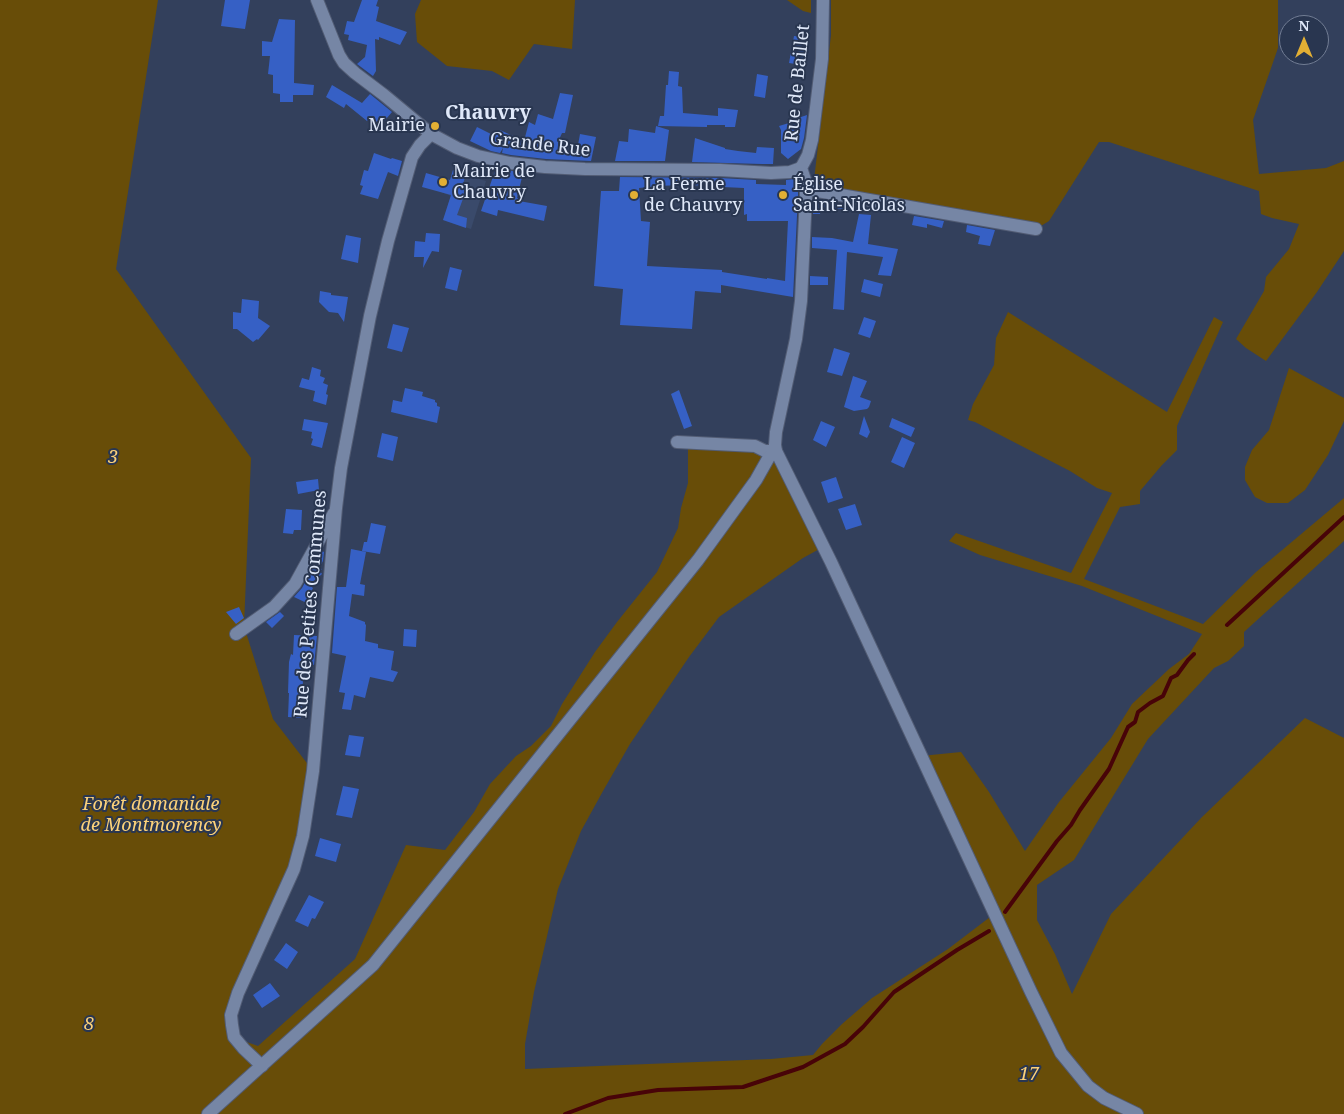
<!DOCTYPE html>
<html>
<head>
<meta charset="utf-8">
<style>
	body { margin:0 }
	#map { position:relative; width:1344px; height:1114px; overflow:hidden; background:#33405c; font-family:"Noto Serif",serif }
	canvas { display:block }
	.north { position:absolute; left:1279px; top:15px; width:50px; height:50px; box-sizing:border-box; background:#293650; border:1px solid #727d94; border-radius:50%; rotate:0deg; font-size:14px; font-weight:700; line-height:20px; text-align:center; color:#dfe8f9 }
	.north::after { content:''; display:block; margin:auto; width:18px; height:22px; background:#e2af34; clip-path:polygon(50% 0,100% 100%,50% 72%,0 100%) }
</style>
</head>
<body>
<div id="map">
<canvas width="1344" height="1114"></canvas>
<div class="north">N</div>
</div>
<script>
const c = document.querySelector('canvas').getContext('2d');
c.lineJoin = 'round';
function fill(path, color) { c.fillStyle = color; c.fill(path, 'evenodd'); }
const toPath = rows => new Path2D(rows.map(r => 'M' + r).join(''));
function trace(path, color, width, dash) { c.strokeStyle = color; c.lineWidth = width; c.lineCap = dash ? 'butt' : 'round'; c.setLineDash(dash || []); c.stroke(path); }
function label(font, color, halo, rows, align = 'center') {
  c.font = font + ' "Noto Serif",serif'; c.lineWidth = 4; c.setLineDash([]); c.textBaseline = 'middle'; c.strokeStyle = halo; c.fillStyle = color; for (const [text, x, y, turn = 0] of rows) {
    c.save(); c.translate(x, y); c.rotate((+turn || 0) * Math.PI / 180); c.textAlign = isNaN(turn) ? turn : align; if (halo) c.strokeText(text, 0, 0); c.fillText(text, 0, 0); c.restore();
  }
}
fill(toPath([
	[454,166,460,169,459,172,466,174,466,175,486,181,471,229,443,220,451,196,441,192,445,179,450,180]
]), '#3a4a6b');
fill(toPath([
	[0,0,158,0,116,269,251,458,244,626,273,719,313,771,303,836,227,1016,241,1040,258,1046,355,959,406,845,445,850,474,812,490,784,516,756,531,746,551,726,562,704,595,652,617,622,657,572,678,528,681,508,688,483,688,443,774,449,823,547,803,558,719,617,689,657,630,744,603,791,581,831,558,889,534,992,525,1044,525,1069,771,1059,813,1055,822,1044,842,1024,872,998,948,949,994,914,921,756,961,752,989,792,1025,851,1059,802,1111,738,1132,704,1169,669,1189,654,1202,634,1082,586,980,555,949,541,956,533,1071,573,1112,493,1097,488,1070,471,975,422,968,420,973,404,994,365,996,338,1008,312,1167,412,1214,317,1223,322,1177,426,1177,450,1162,465,1140,491,1140,504,1120,507,1084,579,1203,624,1256,572,1344,498,1344,541,1244,632,1244,646,1228,661,1214,668,1148,739,1074,860,1037,885,1037,920,1055,954,1072,994,1111,914,1202,817,1305,718,1344,738,1344,1114,0,1114],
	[421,0,575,0,572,49,534,44,509,80,492,71,447,66,417,42,415,14],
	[787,0,811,0,811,13,803,11],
	[831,0,1278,0,1278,48,1253,120,1259,174,1326,168,1344,161,1344,251,1317,292,1266,361,1246,348,1236,339,1264,291,1266,277,1289,249,1299,224,1272,218,1261,214,1259,191,1109,142,1099,142,1049,221,1036,229,822,192,814,180,831,35],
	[1289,368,1344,398,1344,421,1328,455,1305,490,1288,503,1267,503,1255,497,1245,480,1245,467,1252,450,1269,430]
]), '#684d08');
trace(toPath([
	[1227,625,1344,517],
	[1005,912,1057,841,1071,825,1080,810,1109,769,1128,727,1135,722,1138,712,1150,703,1163,696,1171,678,1177,675,1188,660,1194,654],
	[565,1114,608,1098,658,1090,743,1087,803,1067,845,1044,863,1027,894,992,957,950,989,931]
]), '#480308', 4);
fill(toPath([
	[225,0,250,0,245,29,221,26],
	[362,0,378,0,376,6,379,7,376,21,407,32,400,45,379,37,379,40,375,39,376,71,373,76,357,64,365,57,367,45,348,40,349,35,344,34,347,21,354,22],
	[279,19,295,20,294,83,314,85,313,95,293,95,293,102,280,102,280,94,273,93,273,75,268,74,270,56,262,56,262,41,272,42],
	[794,36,804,37,803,43,805,43,802,65,789,63],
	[669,71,679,72,678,86,682,87,683,113,718,116,718,108,738,110,735,127,725,127,725,125,707,125,707,127,658,126,660,116,664,116,666,85,668,85],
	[757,74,768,76,765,98,754,96],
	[332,85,362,103,370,94,392,112,381,125,370,117,367,121,346,104,344,108,326,97],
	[560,93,573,95,565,133,562,133,558,142,558,152,576,156,580,134,596,137,591,161,546,159,511,155,502,153,503,148,500,153,491,151,470,141,477,127,493,135,495,131,499,133,500,130,524,141,529,122,535,125,538,114,553,119],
	[807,115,804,138,801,149,788,159,781,153,781,130,779,126,789,123,789,121],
	[656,126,669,130,665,161,615,161,619,141,628,142,629,129,655,133],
	[695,138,725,148,725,149,738,151,756,153,757,147,774,148,773,164,762,164,692,162],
	[374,153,391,159,392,158,402,161,398,176,388,172,378,199,360,194,363,186,360,185,364,170,368,171],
	[496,168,523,173,517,198,519,199,519,201,547,206,544,221,498,210,497,216,481,211],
	[453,170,466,174,463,184,465,184,470,195,464,196,457,215,467,218,466,228,443,220,451,195,422,187,426,173,450,180],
	[620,177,720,178,756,180,756,184,786,185,786,180,795,179,795,184,798,187,798,195,793,297,721,285,721,293,695,291,692,329,620,325,623,289,594,286,601,191,619,191],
	[681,185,723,186,723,187,744,188,744,215,747,214,747,221,788,221,785,281,767,278,767,279,722,272,722,270,647,266,650,222,641,221,639,188,658,186],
	[814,199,844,204,843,209,821,207,820,214,813,214],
	[859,214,871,215,868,244,898,249,891,276,878,275,883,257,847,252,844,310,833,309,837,250,812,248,812,237,832,238,853,242],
	[914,216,944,221,942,228,927,224,927,228,912,225],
	[967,225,995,230,990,246,978,244,980,236,966,232],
	[426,233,440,234,439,252,432,251,423,268,424,257,414,257,415,241,425,242],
	[346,235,361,238,358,263,341,259],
	[450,267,462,270,457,291,445,288],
	[810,276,828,277,828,285,810,285],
	[864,279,883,284,880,297,861,292],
	[320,291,331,293,331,295,348,297,344,322,338,313,329,312,319,302],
	[242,299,259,301,258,318,270,326,258,340,257,339,253,342,237,329,233,329,233,312,241,313],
	[864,317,876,321,870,338,858,334],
	[393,324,409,328,402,352,387,348],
	[834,348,850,353,842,376,827,372],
	[312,367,321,370,320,376,325,378,323,383,328,385,326,394,328,395,326,405,313,401,315,391,299,387,302,378,309,380],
	[853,376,867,381,860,397,871,401,869,407,867,409,854,411,844,407],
	[405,388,423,392,422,396,435,400,435,402,437,403,437,406,440,407,437,423,391,412,393,400,402,402],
	[679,390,692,426,684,429,671,394],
	[864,416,870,432,867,438,859,434],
	[892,418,915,428,911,437,889,427],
	[304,419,328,423,322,448,311,445,313,439,311,438,312,432,302,430],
	[821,421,835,427,826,447,813,440],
	[382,433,398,437,393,461,377,457],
	[902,437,915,443,904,468,891,462],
	[836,477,843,498,828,503,821,482],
	[318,479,319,490,298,494,296,482],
	[855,504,862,525,846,530,838,509],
	[286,509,302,510,301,530,294,530,293,534,283,533],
	[371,523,386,526,380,554,362,551,364,542,367,542],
	[351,549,366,552,360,584,365,585,364,596,352,594,349,616,365,622,365,624,366,625,365,641,378,644,378,648,394,651,391,670,398,672,393,682,370,677,365,698,354,695,351,710,342,709,345,693,339,692,346,656,332,653,337,587,346,587],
	[322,551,324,552,323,561,319,568,322,569,320,571,322,574,309,585,313,588,310,594,317,598,313,606,294,597,302,588],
	[239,607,244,618,236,624,226,612],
	[280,612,284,616,272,628,266,622],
	[404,629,417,630,416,647,403,646],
	[294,635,317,636,314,665,304,662,301,718,288,717,289,693,288,693,289,662,291,654,293,655],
	[349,735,364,737,360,757,345,755],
	[343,786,359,789,352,818,336,815],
	[320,838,341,844,336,862,315,856],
	[309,895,324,902,315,919,312,918,308,927,295,921],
	[286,943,298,952,287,969,274,960],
	[270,983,280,996,262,1008,253,995]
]), '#3660c5');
const street = toPath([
	[317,0,339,55,344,63,355,73,384,95,431,134,457,148,478,156,510,163,545,167,585,169,720,170,771,173,790,172,801,168],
	[806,189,1036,229],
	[677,442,755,446,765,451,776,451],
	[236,634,274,607,295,584,334,513],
	[262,1066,244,1049,234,1037,232,1025,231,1015,238,993,294,869,303,836,313,771,336,508,341,468,370,316,388,241,412,157,420,145,431,134]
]);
const secondary = toPath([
	[823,0,822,59,812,140,808,155,801,168,806,183,806,195,801,301,796,339,776,432,775,445,776,451,831,562,1031,992,1061,1053,1088,1086,1104,1098,1137,1114],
	[208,1114,373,965,698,560,756,480,769,457,776,451]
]);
trace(street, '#525c74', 14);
trace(secondary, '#525c74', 14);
trace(street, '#7686a5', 12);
trace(secondary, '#7686a5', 12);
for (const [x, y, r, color] of [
	[435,126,5,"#e2af34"],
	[443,182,5,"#e2af34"],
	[634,195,5,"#e2af34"],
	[783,195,5,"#e2af34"]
]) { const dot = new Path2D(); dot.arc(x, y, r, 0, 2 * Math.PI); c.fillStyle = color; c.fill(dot); trace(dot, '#293650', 2); }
label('18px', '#dfe8f9', '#293650', [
	["Rue de Baillet",798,83,-84],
	["Grande Rue",540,145,7],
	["Rue des Petites Communes",311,604,-85]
]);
label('18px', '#dfe8f9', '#293650', [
	["Mairie",425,126,"right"],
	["Mairie de",453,172],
	["Chauvry",453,193],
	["La Ferme",644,185],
	["de Chauvry",644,206],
	["Église",793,185],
	["Saint-Nicolas",793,206]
], 'left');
label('italic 18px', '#fcd27a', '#293650', [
	["3",113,458],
	["Forêt domaniale",151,805],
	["de Montmorency",151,826],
	["8",89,1025],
	["17",1029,1075]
]);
label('bold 20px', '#dfe8f9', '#293650', [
	["Chauvry",488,113]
]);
</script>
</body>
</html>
